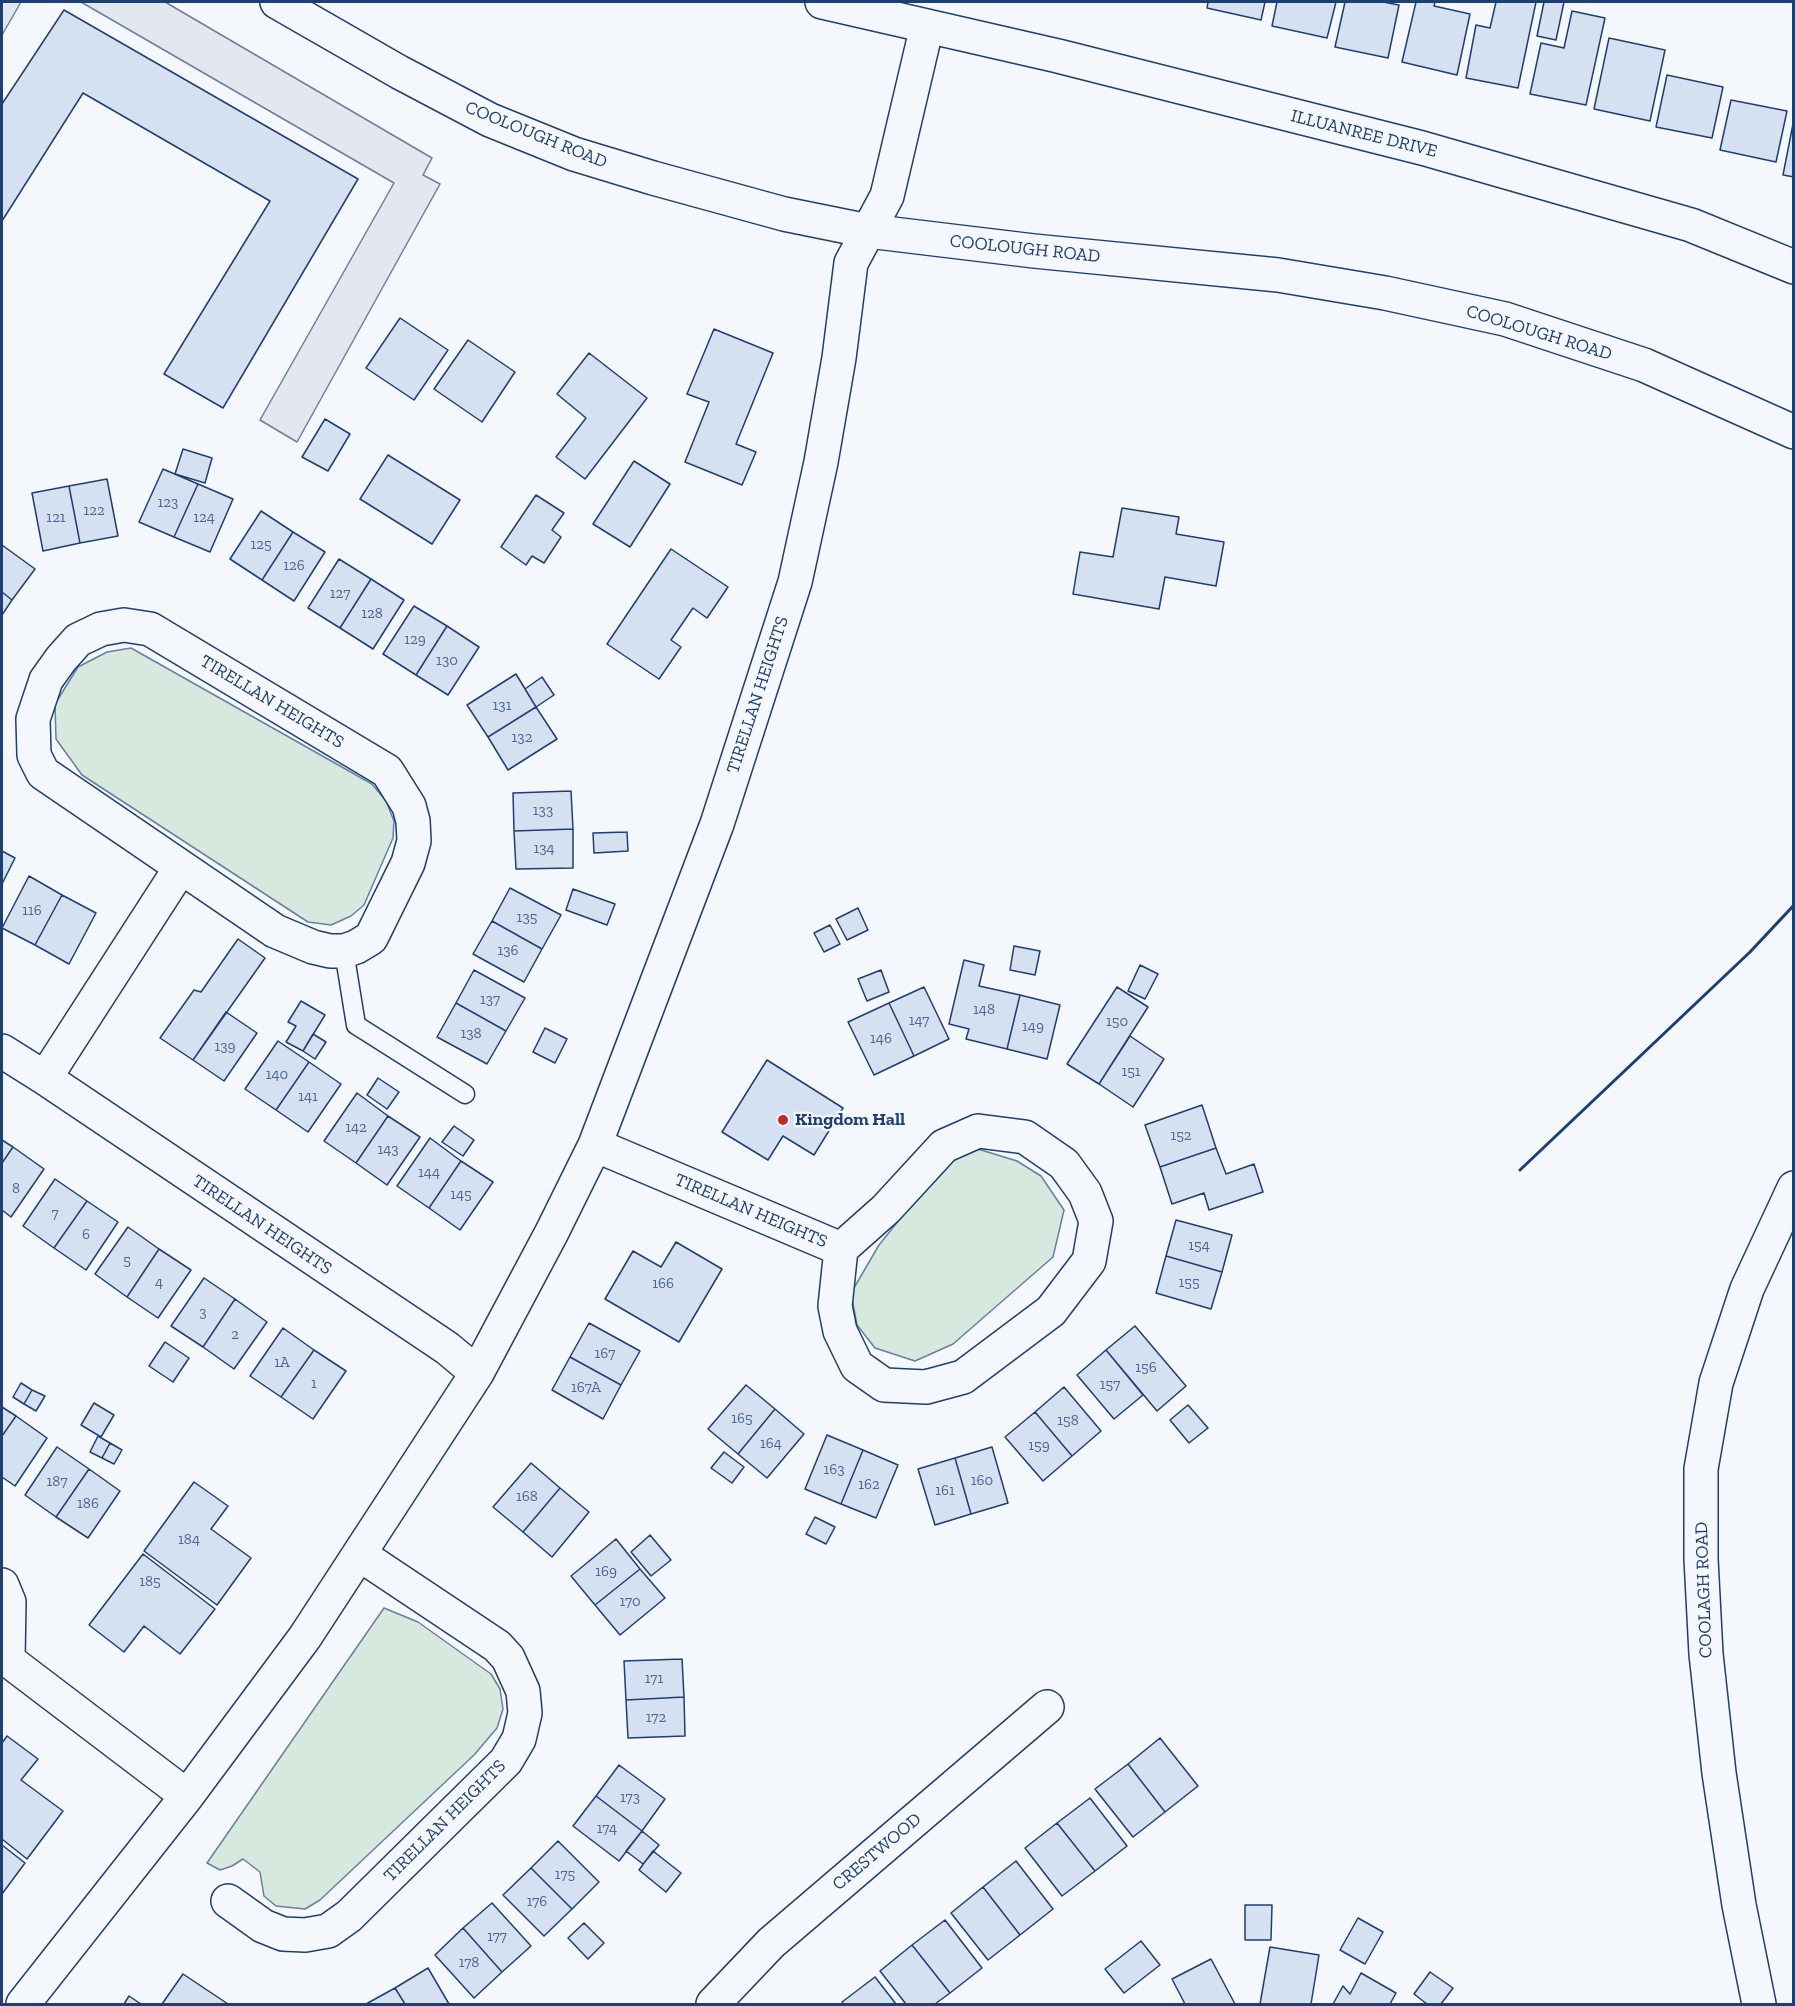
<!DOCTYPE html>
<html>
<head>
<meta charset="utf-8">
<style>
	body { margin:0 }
	#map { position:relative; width:1795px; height:2006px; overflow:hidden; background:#f4f7fb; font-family:"Zilla Slab",serif }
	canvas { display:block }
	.frame { position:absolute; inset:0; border:3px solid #1d3f73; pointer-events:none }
</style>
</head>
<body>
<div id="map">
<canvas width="1795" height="2006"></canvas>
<div class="frame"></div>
</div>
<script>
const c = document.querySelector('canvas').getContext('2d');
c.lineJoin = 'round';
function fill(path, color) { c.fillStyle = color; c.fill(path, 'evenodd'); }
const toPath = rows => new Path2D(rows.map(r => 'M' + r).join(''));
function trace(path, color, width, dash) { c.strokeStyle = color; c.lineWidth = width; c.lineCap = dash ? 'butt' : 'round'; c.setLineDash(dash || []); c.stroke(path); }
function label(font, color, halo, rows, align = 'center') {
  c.font = font + ' "Zilla Slab",serif'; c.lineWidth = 4.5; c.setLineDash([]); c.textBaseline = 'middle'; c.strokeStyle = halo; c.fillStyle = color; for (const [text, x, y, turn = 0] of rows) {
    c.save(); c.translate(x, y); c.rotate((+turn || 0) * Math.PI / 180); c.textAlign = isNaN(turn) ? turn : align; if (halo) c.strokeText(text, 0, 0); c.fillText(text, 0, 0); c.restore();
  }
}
const green = toPath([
	[131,648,372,784,386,801,394,821,393,838,364,905,351,916,331,925,308,922,82,775,56,739,55,704,78,667,107,652,131,648],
	[978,1149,1017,1161,1041,1176,1064,1210,1053,1257,953,1344,915,1361,875,1348,857,1325,851,1293,879,1245,948,1159,978,1149],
	[384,1608,418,1622,491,1674,500,1689,503,1709,497,1728,474,1755,320,1900,305,1909,276,1906,264,1896,260,1872,243,1859,232,1866,220,1870,207,1863,384,1608]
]);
fill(green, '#d7e8df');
trace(green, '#687fa3', 1.5);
const parking = toPath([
	[2,2,21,2,2,35,2,2],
	[81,2,165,2,432,158,423,175,440,184,297,442,260,420,394,183,81,2]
]);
fill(parking, '#e3e8f0');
trace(parking, '#687fa3', 1.5);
const building = toPath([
	[1208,2,1265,2,1261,20,1207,8,1208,2],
	[1277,2,1336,2,1327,38,1272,26,1277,2],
	[1345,2,1383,2,1399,5,1388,58,1335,47,1345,2],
	[1416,2,1435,2,1434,6,1470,14,1457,75,1402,62,1416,2],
	[1496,2,1536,2,1518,88,1466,78,1476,25,1490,28,1496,2],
	[1544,2,1564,2,1556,40,1537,36,1544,2],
	[64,10,358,179,223,408,164,374,270,201,83,93,2,221,2,104,64,10],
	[1572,11,1605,18,1586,105,1530,94,1541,43,1564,48,1572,11],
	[1609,38,1665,50,1650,121,1594,109,1609,38],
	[1667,75,1723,87,1712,138,1656,127,1667,75],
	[1731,100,1787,111,1776,162,1720,150,1731,100],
	[1793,124,1794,124,1794,177,1783,175,1793,124],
	[400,318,448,350,414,400,366,368,400,318],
	[714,329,773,353,736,444,756,452,742,485,685,462,709,402,687,394,714,329],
	[468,340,515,372,482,422,434,389,468,340],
	[589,353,647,398,585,479,556,457,586,418,557,394,589,353],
	[325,419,350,434,328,471,302,457,325,419],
	[183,449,212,458,205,483,175,474,183,449],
	[388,455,460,500,432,544,360,499,388,455],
	[634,461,670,484,630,547,593,524,634,461],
	[163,469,198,484,174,537,139,522,163,469],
	[107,479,118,536,80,543,69,486,107,479],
	[198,484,233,499,210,552,174,537,198,484],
	[69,486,80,543,43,551,32,493,69,486],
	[536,495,564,513,552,530,561,537,544,563,532,556,526,565,501,547,536,495],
	[1122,508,1179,517,1176,534,1224,542,1216,586,1165,577,1159,609,1073,594,1080,552,1113,557,1122,508],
	[261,511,293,532,262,580,230,559,261,511],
	[293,532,325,552,294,601,262,580,293,532],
	[2,545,35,569,12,600,2,592,2,545],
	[671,549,728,587,707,618,693,608,671,640,681,647,659,679,607,644,671,549],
	[339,559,371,579,340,628,308,608,339,559],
	[371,579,404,600,373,649,340,628,371,579],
	[2,592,12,600,2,615,2,592],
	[414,606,447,626,416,675,383,654,414,606],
	[447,626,479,647,448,695,416,675,447,626],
	[516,674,536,707,488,737,467,705,516,674],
	[542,677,554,695,536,707,525,689,542,677],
	[536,707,557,739,508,770,488,737,536,707],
	[571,791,573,829,514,831,513,793,571,791],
	[573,829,573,868,516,869,514,831,573,829],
	[627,832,628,851,594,853,593,833,627,832],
	[2,851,15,858,2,884,2,851],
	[29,876,62,895,35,945,2,928,29,876],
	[510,888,561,915,542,949,492,921,510,888],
	[573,889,615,904,607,925,566,910,573,889],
	[62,895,96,913,69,964,35,945,62,895],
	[858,908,868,930,847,940,836,919,858,908],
	[492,921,542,949,524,982,473,954,492,921],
	[830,925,840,944,824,952,814,933,830,925],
	[238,939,265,958,193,1060,160,1038,194,990,201,992,238,939],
	[1014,946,1040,951,1035,975,1010,970,1014,946],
	[964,960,984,965,979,986,1020,995,1007,1049,966,1039,969,1029,949,1024,964,960],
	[1140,965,1158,974,1145,999,1128,991,1140,965],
	[474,970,525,998,506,1031,456,1003,474,970],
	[881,970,889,992,867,1001,858,979,881,970],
	[924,987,949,1039,914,1056,889,1003,924,987],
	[1117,987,1148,1007,1099,1084,1067,1064,1117,987],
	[1020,995,1060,1005,1047,1059,1007,1049,1020,995],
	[301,1001,325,1015,303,1051,286,1042,296,1026,288,1022,301,1001],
	[456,1003,506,1031,487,1064,437,1037,456,1003],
	[889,1003,914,1056,874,1075,848,1022,889,1003],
	[226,1012,257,1033,224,1081,193,1060,226,1012],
	[545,1028,567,1039,555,1063,533,1052,545,1028],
	[313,1034,326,1042,315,1059,303,1051,313,1034],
	[1130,1036,1164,1059,1133,1107,1099,1084,1130,1036],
	[278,1041,309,1062,276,1110,245,1089,278,1041],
	[767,1060,843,1108,814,1155,783,1136,768,1160,722,1132,767,1060],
	[309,1062,341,1084,308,1132,276,1110,309,1062],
	[378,1078,399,1092,387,1109,367,1095,378,1078],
	[357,1093,388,1116,356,1163,324,1141,357,1093],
	[1202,1105,1216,1148,1160,1167,1145,1125,1202,1105],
	[388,1116,420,1137,387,1185,356,1163,388,1116],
	[454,1126,474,1140,463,1156,442,1142,454,1126],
	[430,1138,461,1161,429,1208,397,1186,430,1138],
	[2,1140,13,1147,2,1163,2,1140],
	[13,1147,44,1169,11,1217,2,1210,2,1163,13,1147],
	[1216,1148,1226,1174,1254,1164,1263,1192,1209,1210,1204,1193,1172,1204,1160,1167,1216,1148],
	[461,1161,493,1182,460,1230,429,1208,461,1161],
	[55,1179,87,1201,54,1248,23,1226,55,1179],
	[87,1201,118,1222,86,1270,54,1248,87,1201],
	[1176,1220,1232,1235,1222,1272,1166,1256,1176,1220],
	[128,1227,159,1249,127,1297,95,1274,128,1227],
	[676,1242,722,1269,679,1342,605,1299,633,1251,661,1267,676,1242],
	[159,1249,191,1270,158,1318,127,1297,159,1249],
	[1166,1256,1222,1272,1211,1309,1156,1293,1166,1256],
	[204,1278,235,1299,203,1347,171,1326,204,1278],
	[235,1299,267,1322,234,1369,203,1347,235,1299],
	[589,1323,640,1351,621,1385,570,1357,589,1323],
	[1135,1326,1186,1386,1157,1411,1106,1350,1135,1326],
	[283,1328,314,1350,281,1397,250,1376,283,1328],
	[165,1342,189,1358,173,1382,149,1366,165,1342],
	[314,1350,346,1371,313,1419,281,1397,314,1350],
	[1106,1350,1143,1395,1114,1419,1077,1375,1106,1350],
	[570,1357,621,1385,603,1419,552,1390,570,1357],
	[21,1383,32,1390,24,1404,13,1397,21,1383],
	[746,1385,775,1409,738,1454,708,1429,746,1385],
	[1064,1387,1101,1431,1072,1456,1035,1412,1064,1387],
	[32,1390,45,1396,36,1411,24,1404,32,1390],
	[94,1403,114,1415,101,1437,81,1425,94,1403],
	[1188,1405,1208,1428,1189,1443,1170,1420,1188,1405],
	[2,1407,16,1416,2,1436,2,1407],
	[775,1409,804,1434,767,1478,738,1454,775,1409],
	[1035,1412,1072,1456,1043,1481,1005,1437,1035,1412],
	[16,1416,47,1438,15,1486,2,1477,2,1436,16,1416],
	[827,1435,863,1450,841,1504,805,1489,827,1435],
	[98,1436,110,1443,102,1458,90,1452,98,1436],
	[110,1443,122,1450,114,1464,102,1458,110,1443],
	[57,1447,89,1469,56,1517,25,1495,57,1447],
	[992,1447,1008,1503,971,1514,955,1458,992,1447],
	[863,1450,898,1465,876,1518,841,1504,863,1450],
	[724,1452,744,1467,732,1483,711,1468,724,1452],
	[955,1458,971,1514,935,1525,918,1469,955,1458],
	[531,1463,560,1488,523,1532,493,1507,531,1463],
	[89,1469,120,1491,88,1538,56,1517,89,1469],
	[194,1482,228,1506,211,1529,251,1558,217,1605,144,1551,194,1482],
	[560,1488,589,1512,552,1557,523,1532,560,1488],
	[815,1517,835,1527,826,1544,806,1534,815,1517],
	[650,1535,671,1560,651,1576,631,1552,650,1535],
	[616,1539,640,1569,595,1605,571,1576,616,1539],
	[143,1554,215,1609,180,1654,144,1626,124,1652,89,1625,143,1554],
	[640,1569,665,1598,620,1635,595,1605,640,1569],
	[682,1659,684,1697,626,1700,624,1661,682,1659],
	[684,1697,685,1736,628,1738,626,1700,684,1697],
	[7,1736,38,1759,21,1780,63,1811,27,1859,2,1839,2,1743,7,1736],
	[1160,1738,1198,1786,1165,1812,1128,1764,1160,1738],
	[1128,1764,1165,1812,1133,1837,1095,1789,1128,1764],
	[619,1765,665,1799,642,1831,596,1796,619,1765],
	[596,1796,642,1831,619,1861,573,1826,596,1796],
	[1090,1798,1127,1846,1095,1871,1057,1823,1090,1798],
	[1057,1823,1095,1871,1062,1896,1025,1848,1057,1823],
	[642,1831,659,1845,643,1864,626,1851,642,1831],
	[558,1841,599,1882,572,1909,531,1868,558,1841],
	[2,1845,25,1863,2,1894,2,1845],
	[653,1851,681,1873,666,1892,639,1870,653,1851],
	[1016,1861,1053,1909,1020,1935,983,1887,1016,1861],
	[531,1868,572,1909,544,1936,503,1895,531,1868],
	[983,1887,1020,1935,988,1960,951,1913,983,1887],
	[492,1903,531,1946,502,1972,463,1928,492,1903],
	[1245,1905,1272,1905,1271,1940,1245,1940,1245,1905],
	[1358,1918,1383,1932,1365,1964,1340,1950,1358,1918],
	[945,1920,982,1968,950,1993,912,1945,945,1920],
	[584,1923,604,1943,588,1959,568,1938,584,1923],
	[463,1928,502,1972,474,1998,435,1955,463,1928],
	[1141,1941,1160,1965,1124,1993,1105,1969,1141,1941],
	[912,1945,950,1993,935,2004,906,2004,880,1971,912,1945],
	[1270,1947,1319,1955,1311,2004,1260,2004,1270,1947],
	[1211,1959,1235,2004,1185,2004,1172,1979,1211,1959],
	[428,1968,449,2004,405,2004,395,1988,428,1968],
	[1430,1972,1453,1988,1441,2004,1427,2004,1414,1994,1430,1972],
	[1361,1973,1396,1993,1390,2004,1333,2004,1343,1986,1350,1994,1361,1973],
	[183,1974,228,2004,162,2004,183,1974],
	[875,1977,896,2004,844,2004,842,2002,875,1977],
	[395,1988,405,2004,366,2004,395,1988],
	[129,1996,141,2004,124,2004,129,1996]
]);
fill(building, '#d5e0f0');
trace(building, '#1d3f73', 1.5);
const lane = toPath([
	[344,951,356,1025,465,1094]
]);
const street = toPath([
	[822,2,1058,56,1422,148,1691,225,1794,267],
	[2,1051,45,1078,447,1348,477,1373],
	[45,1078,181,867,43,773,34,755,33,719,46,680,61,659,78,640,101,629,124,625,150,629,387,771,409,806,413,821,414,841,408,863,371,938,356,947,344,951,330,951,313,947,275,931,181,867],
	[978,1131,1025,1137,1064,1164,1085,1193,1096,1221,1089,1261,1051,1311,963,1377,926,1387,884,1385,857,1366,840,1331,835,1306,841,1249,886,1209,944,1146,978,1131],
	[595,1145,841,1249],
	[2,1585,9,1602,8,1660],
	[8,1660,187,1796],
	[228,1901,263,1926,283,1934,305,1935,328,1931,349,1916,506,1761,519,1739,525,1713,523,1691,508,1658,497,1646,359,1554],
	[23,2004,187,1796,305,1637,477,1373,552,1232,595,1145,717,824,795,582,821,462,839,358,851,263,887,196,927,26],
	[713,2004,771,1943,1047,1707]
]);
const secondary = toPath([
	[277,2,399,72,490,120,574,154,653,178,784,214,868,231,1034,251,1278,275,1385,293,1505,319,1644,365,1794,432],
	[1759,2004,1739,1905,1719,1773,1706,1654,1701,1559,1701,1469,1716,1383,1747,1289,1794,1188]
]);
trace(lane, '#1d3f73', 21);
trace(street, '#1d3f73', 36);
trace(secondary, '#1d3f73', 36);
trace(lane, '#f4f7fb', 18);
trace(street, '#f4f7fb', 33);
trace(secondary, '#f4f7fb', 33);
trace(toPath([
	[1520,1170,1750,952,1794,905]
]), '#1d3f73', 3);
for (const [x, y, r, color] of [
	[783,1120,6,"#c62828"]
]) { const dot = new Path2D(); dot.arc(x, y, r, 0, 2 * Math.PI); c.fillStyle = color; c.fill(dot); trace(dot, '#f4f7fb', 2); }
label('15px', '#4b6792', null, [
	["123",168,503],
	["122",94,511],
	["121",56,518],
	["124",204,518],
	["125",261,545],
	["126",294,566],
	["127",340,594],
	["128",372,614],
	["129",415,640],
	["130",447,661],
	["131",502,706],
	["132",522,738],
	["133",543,811],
	["134",544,849],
	["116",32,911],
	["135",527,918],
	["136",508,951],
	["137",490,1000],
	["148",984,1010],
	["147",919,1021],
	["150",1117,1022],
	["149",1033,1027],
	["138",471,1034],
	["146",881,1039],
	["139",225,1047],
	["151",1131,1072],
	["140",277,1075],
	["141",308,1097],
	["142",356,1128],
	["152",1181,1136],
	["143",388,1150],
	["144",429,1173],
	["8",16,1189],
	["145",461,1195],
	["7",55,1214],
	["6",86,1235],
	["154",1199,1246],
	["5",127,1261],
	["4",159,1283],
	["155",1189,1283],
	["166",663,1284],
	["3",203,1313],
	["2",235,1335],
	["167",605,1354],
	["1A",282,1363],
	["156",1146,1368],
	["1",314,1384],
	["157",1110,1385],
	["167A",586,1388],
	["165",742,1419],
	["158",1068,1421],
	["164",771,1444],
	["159",1039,1446],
	["163",834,1470],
	["160",982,1481],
	["187",57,1482],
	["162",869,1485],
	["161",945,1491],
	["168",527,1497],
	["186",88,1504],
	["184",189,1540],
	["169",606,1572],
	["185",150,1582],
	["170",630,1602],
	["171",654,1679],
	["172",656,1718],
	["173",630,1798],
	["174",607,1829],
	["175",565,1875],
	["176",537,1902],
	["177",497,1937],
	["178",469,1963]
]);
label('18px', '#1d3f73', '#f4f7fb', [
	["ILLUANREE DRIVE",1364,134,14],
	["COOLOUGH ROAD",536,135,22],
	["COOLOUGH ROAD",1025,249,6],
	["COOLOUGH ROAD",1539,333,17],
	["TIRELLAN HEIGHTS",758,695,-72],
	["TIRELLAN HEIGHTS",272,702,31],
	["TIRELLAN HEIGHTS",751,1211,23],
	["TIRELLAN HEIGHTS",262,1225,34],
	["COOLAGH ROAD",1704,1590,-92],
	["TIRELLAN HEIGHTS",445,1821,-45],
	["CRESTWOOD",877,1852,-40]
]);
label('bold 18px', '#1d3f73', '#f4f7fb', [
	["Kingdom Hall",795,1120]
], 'left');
</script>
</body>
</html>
